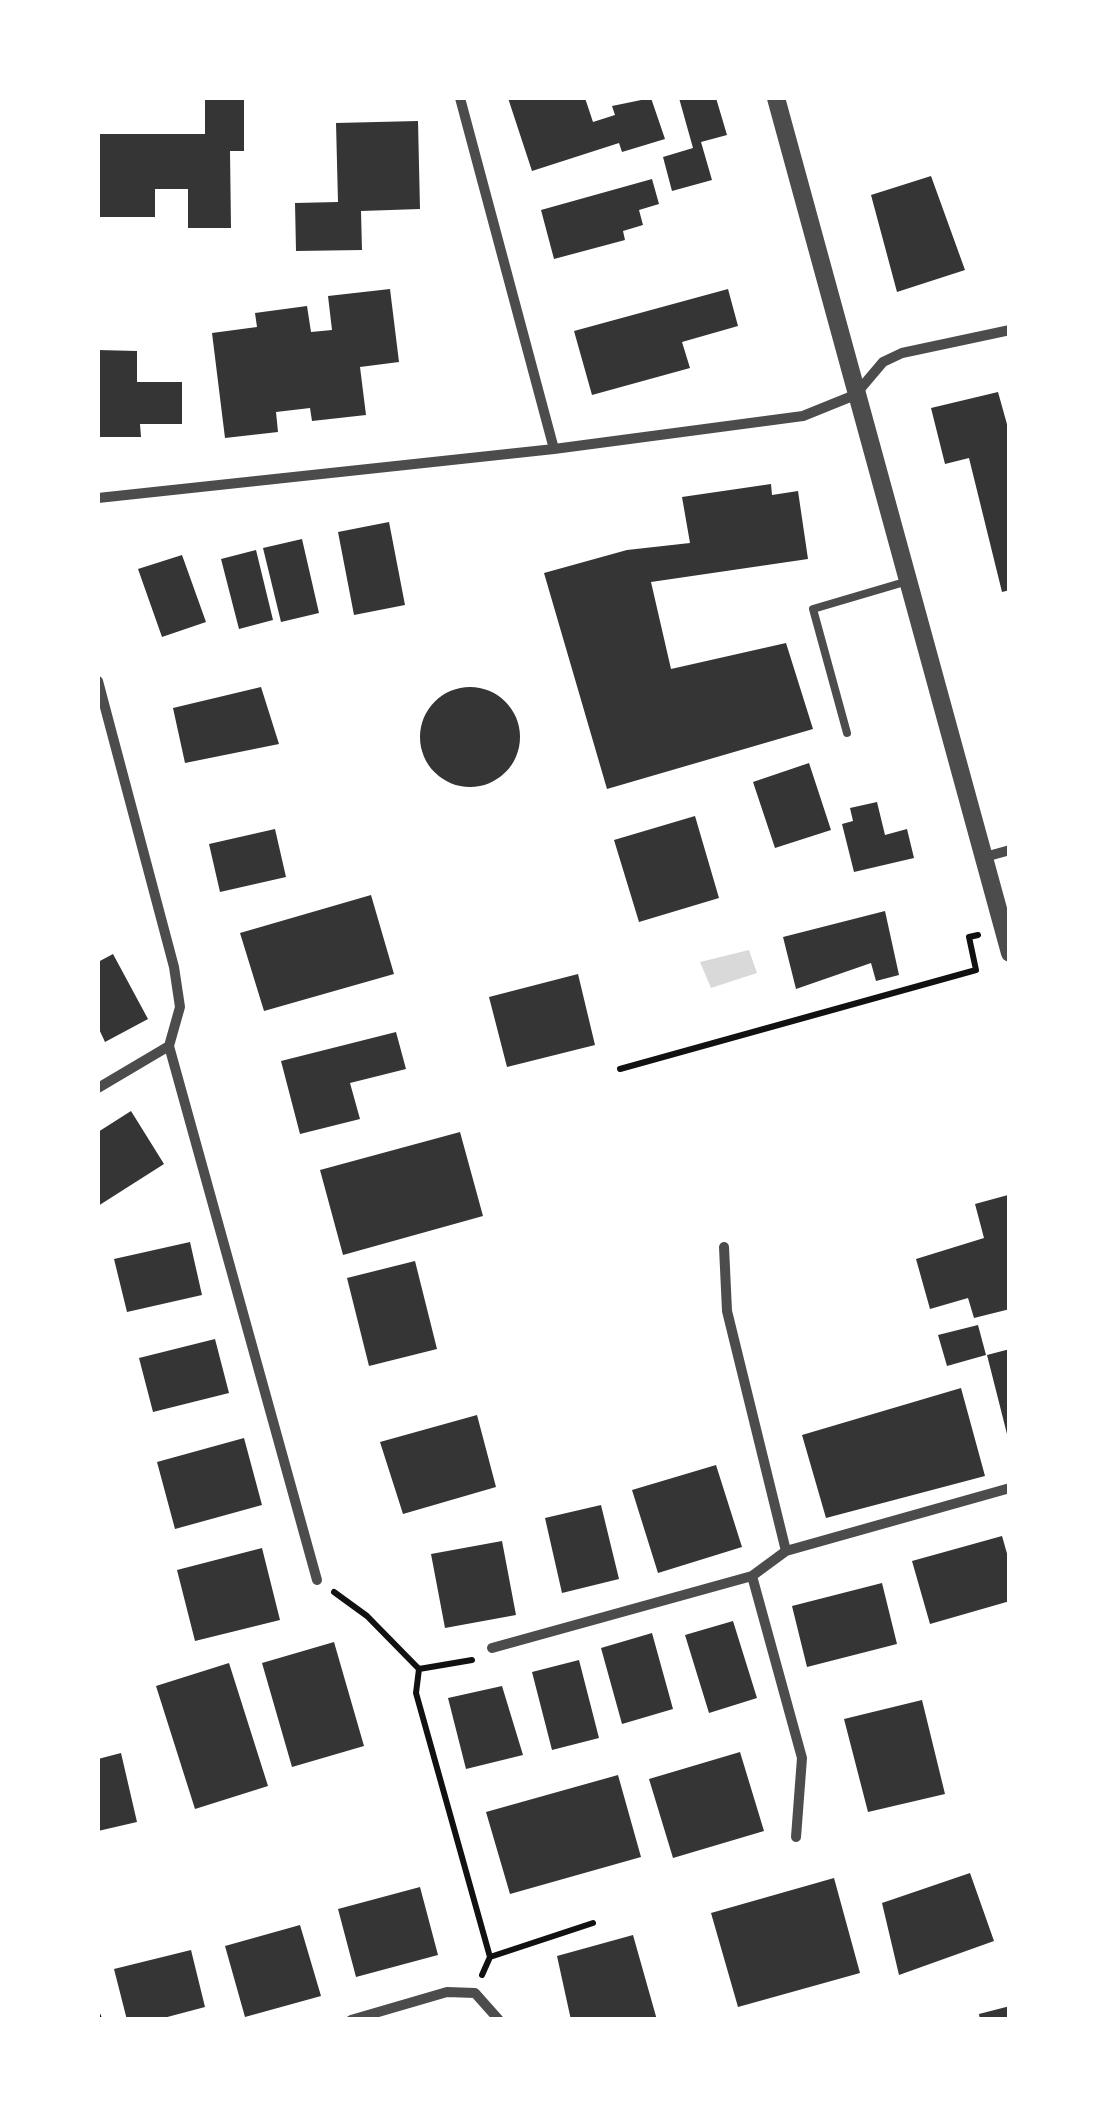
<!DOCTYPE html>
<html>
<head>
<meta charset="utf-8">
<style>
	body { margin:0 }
	#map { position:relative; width:1107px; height:2117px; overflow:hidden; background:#fff; font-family:Arial,sans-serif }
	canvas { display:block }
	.frame { position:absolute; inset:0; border:100px solid #fff; pointer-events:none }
</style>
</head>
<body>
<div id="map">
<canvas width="1107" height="2117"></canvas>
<div class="frame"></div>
</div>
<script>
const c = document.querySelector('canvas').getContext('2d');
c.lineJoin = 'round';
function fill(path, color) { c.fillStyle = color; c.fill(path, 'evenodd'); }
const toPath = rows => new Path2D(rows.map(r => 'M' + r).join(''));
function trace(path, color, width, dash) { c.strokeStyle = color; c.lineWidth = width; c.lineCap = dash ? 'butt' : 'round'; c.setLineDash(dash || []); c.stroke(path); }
fill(toPath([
	[749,950,757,973,711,988,700,962]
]), '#d9d9d9');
fill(toPath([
	[205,98,244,98,244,151,230,151,231,228,188,228,188,189,155,189,155,217,98,217,98,134,205,134],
	[508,98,585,98,593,122,615,115,612,106,651,98,665,139,622,152,619,143,532,171],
	[679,98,716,98,727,135,701,142,712,180,672,191,663,157,693,148],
	[418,121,420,209,361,211,362,250,296,251,295,203,338,202,336,123],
	[931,176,965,270,897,292,871,195],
	[652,179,659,204,639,210,643,225,623,231,625,240,554,259,541,210],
	[390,289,399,362,360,367,366,415,312,421,310,408,276,412,278,432,225,438,212,333,257,327,255,313,307,306,311,332,332,330,328,296],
	[728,289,738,326,682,342,690,368,592,395,574,331],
	[98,350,137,351,137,382,182,382,182,424,140,424,141,437,98,437],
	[998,392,1010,435,1010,590,1002,592,969,458,945,464,931,408],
	[771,484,772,495,798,491,808,559,651,582,671,669,786,643,813,729,607,789,544,573,627,550,690,543,682,497],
	[389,522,405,605,354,615,338,532],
	[302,539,319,613,281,622,263,548],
	[256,550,273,620,239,629,221,559],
	[182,555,206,622,162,637,138,569],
	[261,687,279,744,185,763,173,708],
	'420 737a50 50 0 1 1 100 0a50 50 0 1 1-100 0Z',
	[809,763,831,830,775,848,753,782],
	[877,802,885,835,907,829,914,858,854,872,842,824,853,821,850,808],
	[695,816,719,898,639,922,614,840],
	[275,829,286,877,220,892,209,844],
	[371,895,394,974,264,1011,240,933],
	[885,911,899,975,876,981,871,963,796,989,783,937],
	[113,954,148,1019,105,1042,98,1027,98,962],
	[578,974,595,1045,507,1067,489,997],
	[396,1032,406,1069,350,1083,360,1119,300,1134,281,1061],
	[131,1111,164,1164,98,1206,98,1132],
	[460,1132,483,1216,343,1255,320,1170],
	[1008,1195,1010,1309,974,1318,968,1298,930,1309,916,1259,984,1238,975,1204],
	[190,1242,202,1295,127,1312,114,1259],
	[415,1261,437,1349,369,1366,347,1278],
	[978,1325,986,1355,947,1366,938,1335],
	[215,1339,229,1393,153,1412,139,1358],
	[1010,1349,1010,1437,1008,1438,987,1355],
	[961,1388,985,1476,826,1518,802,1435],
	[477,1415,496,1487,403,1514,380,1442],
	[244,1438,262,1505,175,1529,157,1462],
	[716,1465,742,1547,658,1573,632,1490],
	[601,1505,619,1579,562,1593,545,1518],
	[1002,1536,1010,1564,1010,1601,930,1624,912,1561],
	[502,1541,516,1615,445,1628,431,1554],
	[262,1548,280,1620,195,1641,177,1570],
	[882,1583,897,1644,807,1667,792,1606],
	[733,1621,757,1698,709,1713,685,1635],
	[652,1633,673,1709,622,1724,601,1648],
	[334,1642,364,1746,292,1767,262,1663],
	[579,1660,599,1738,552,1750,532,1672],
	[229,1663,268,1786,195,1809,156,1686],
	[502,1686,523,1755,466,1769,448,1698],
	[922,1700,945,1794,868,1812,844,1719],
	[740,1752,764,1831,673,1858,649,1779],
	[121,1753,137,1822,98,1831,98,1759],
	[618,1775,641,1857,510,1894,486,1812],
	[970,1873,994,1941,899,1975,882,1903],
	[834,1878,860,1973,738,2007,711,1913],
	[420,1887,438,1955,356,1977,338,1909],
	[300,1925,321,1996,245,2017,225,1946],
	[633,1935,657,2020,571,2020,557,1956],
	[191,1950,205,2007,156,2020,127,2020,114,1969],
	[1010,2006,1010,2020,980,2020,979,2014]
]), '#353535');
trace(toPath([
	[620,1069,976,970,969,937,978,935],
	[334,1592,367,1616,419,1669,416,1693,490,1957,482,1975],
	[419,1669,472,1660],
	[490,1957,593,1923],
	[98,2016,99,2020]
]), '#111', 6);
trace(toPath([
	[847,733,813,609,908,581]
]), '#4c4c4c', 8);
trace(toPath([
	[460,98,554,449],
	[98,498,554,449,803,416,855,395,883,362,902,353,1010,330],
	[98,681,174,967,180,1007,169,1046,317,1580],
	[985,857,1010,850],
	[98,1088,169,1046],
	[724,1247,727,1311,786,1551],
	[752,1576,802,1758,796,1837],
	[492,1648,752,1576,786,1551,1010,1488],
	[351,2020,447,1992,475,1993,499,2020]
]), '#4c4c4c', 10);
trace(toPath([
	[776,98,1010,953]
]), '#4c4c4c', 18);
</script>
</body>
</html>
